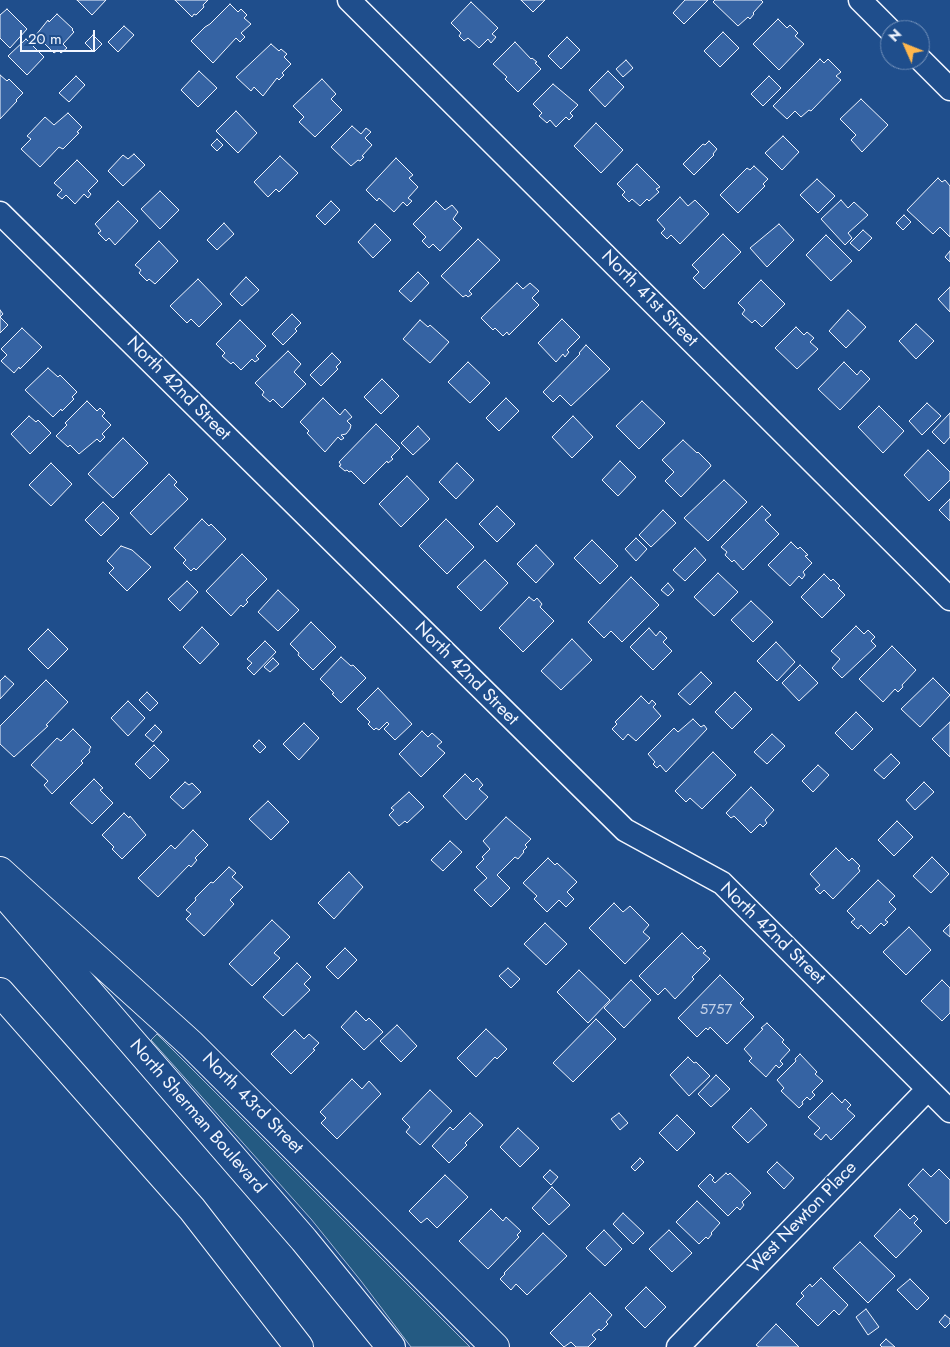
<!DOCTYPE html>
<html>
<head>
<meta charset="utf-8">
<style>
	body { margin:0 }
	#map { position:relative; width:950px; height:1347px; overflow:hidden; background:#1f4e8c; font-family:Jost,sans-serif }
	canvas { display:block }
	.north { position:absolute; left:880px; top:20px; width:50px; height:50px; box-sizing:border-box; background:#1f4e8c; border:1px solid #7391ba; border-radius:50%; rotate:314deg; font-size:14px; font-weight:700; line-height:20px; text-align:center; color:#f2f6ff }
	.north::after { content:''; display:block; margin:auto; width:18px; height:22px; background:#ffb74d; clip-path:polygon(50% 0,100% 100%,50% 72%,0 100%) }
	.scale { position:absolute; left:20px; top:30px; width:75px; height:22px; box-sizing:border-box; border:2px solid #f2f6ff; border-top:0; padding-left:6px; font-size:15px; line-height:18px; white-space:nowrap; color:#f2f6ff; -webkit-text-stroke:4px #1f4e8c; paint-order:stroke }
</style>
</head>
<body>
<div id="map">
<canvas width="950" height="1347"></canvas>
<div class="north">N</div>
<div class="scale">20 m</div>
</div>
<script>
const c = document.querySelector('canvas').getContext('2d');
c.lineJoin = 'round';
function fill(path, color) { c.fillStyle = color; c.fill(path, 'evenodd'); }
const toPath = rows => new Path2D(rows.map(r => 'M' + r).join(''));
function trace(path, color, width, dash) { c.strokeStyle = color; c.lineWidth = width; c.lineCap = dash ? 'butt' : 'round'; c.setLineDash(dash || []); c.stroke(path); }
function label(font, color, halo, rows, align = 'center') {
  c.font = font + ' Jost,sans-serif'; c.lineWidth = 4; c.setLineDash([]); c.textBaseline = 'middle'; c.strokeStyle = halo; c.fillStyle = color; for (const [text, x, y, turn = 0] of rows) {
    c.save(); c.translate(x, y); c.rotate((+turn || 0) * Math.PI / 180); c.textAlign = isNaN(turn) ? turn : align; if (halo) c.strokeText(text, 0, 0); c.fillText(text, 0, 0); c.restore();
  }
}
const green = toPath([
	[157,1034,470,1347,411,1347,361,1281,311,1219,151,1040,157,1034]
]);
fill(green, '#245a82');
trace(green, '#a8bbd7', 1);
const building = toPath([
	[77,0,106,0,92,15,77,0],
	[175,0,208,0,203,5,204,7,196,15,194,14,192,17,175,0],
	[521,0,545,0,533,12,521,0],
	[685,0,708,0,684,24,673,13,685,0],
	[715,0,761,0,763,2,753,13,754,14,750,19,748,17,738,26,713,2,715,0],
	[471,2,498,28,492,34,496,37,491,43,488,39,479,48,468,38,464,41,459,36,461,33,451,23,471,2],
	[230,4,238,12,241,9,247,15,244,18,251,24,241,33,245,37,240,42,236,38,213,63,191,41,205,27,210,24,230,4],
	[7,9,27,29,10,48,0,38,0,15,7,9],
	[57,14,73,29,72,30,74,32,63,44,67,48,61,53,58,50,54,53,36,35,48,20,49,22,57,14],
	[778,19,787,28,790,25,798,33,795,36,804,44,779,70,753,44,778,19],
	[124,26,134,35,118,52,108,42,124,26],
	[723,32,739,48,720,67,704,51,723,32],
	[93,35,102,44,94,52,85,43,93,35],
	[567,37,580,50,561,69,548,56,567,37],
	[26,39,44,57,27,75,8,56,26,39],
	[515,42,531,59,532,58,537,62,535,63,541,69,518,92,505,79,507,77,493,64,515,42],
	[271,44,279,51,281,49,287,54,284,57,291,64,282,73,284,75,279,80,277,78,263,96,254,87,251,91,236,77,271,44],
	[820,59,824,63,828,59,841,72,836,76,841,80,811,111,809,110,801,117,795,111,787,119,773,106,820,59],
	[626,60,633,68,623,77,616,69,626,60],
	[199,71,217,88,198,107,181,90,199,71],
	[608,71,624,87,605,107,589,90,608,71],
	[0,75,7,81,9,79,23,93,16,100,17,101,0,119,0,75],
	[76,76,85,85,69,102,59,93,76,76],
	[769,76,781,88,763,106,751,94,769,76],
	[322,79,336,94,331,99,342,110,315,137,299,122,304,117,293,106,322,79],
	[553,84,578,105,570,113,573,116,569,120,566,117,556,127,550,120,547,123,539,116,542,113,533,104,553,84],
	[861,99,888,125,862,152,851,140,856,135,840,119,861,99],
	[236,111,257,133,238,153,216,131,236,111],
	[68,113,82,127,77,132,79,133,63,149,59,147,40,167,21,149,31,139,27,136,45,117,54,125,68,113],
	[596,123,623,150,601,173,574,146,596,123],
	[352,126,361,134,366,128,371,132,365,138,372,145,362,156,364,157,360,161,358,160,351,166,331,147,352,126],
	[783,136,799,152,782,170,765,153,783,136],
	[217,139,223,145,217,151,211,145,217,139],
	[709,141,717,149,713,154,714,155,694,175,683,164,703,144,705,145,709,141],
	[134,154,145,165,123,186,108,171,123,155,128,159,134,154],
	[280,156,298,173,279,192,276,189,268,197,254,182,280,156],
	[396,158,413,175,409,178,418,187,408,198,412,201,407,206,403,202,394,212,379,198,377,201,366,190,396,158],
	[77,160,98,181,88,191,91,194,88,198,84,194,75,204,66,195,62,199,57,195,62,190,54,183,77,160],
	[637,164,660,187,656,189,659,192,649,201,647,199,640,206,632,199,629,202,622,195,625,192,617,184,637,164],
	[754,166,768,179,763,184,765,186,738,213,720,195,747,168,750,170,754,166],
	[938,178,942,182,945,180,950,186,950,237,940,227,933,234,907,210,938,178],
	[817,179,835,196,818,213,800,195,817,179],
	[160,191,179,210,160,229,141,209,160,191],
	[680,197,688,206,695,200,709,214,680,244,671,235,667,239,661,233,665,229,657,220,680,197],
	[841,200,848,208,854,202,868,215,848,233,852,238,845,245,821,219,841,200],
	[118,201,138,221,115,245,109,238,106,241,98,233,101,231,95,224,118,201],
	[331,201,340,210,325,225,316,216,331,201],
	[436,201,445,210,452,205,458,212,453,219,462,228,440,251,433,244,429,248,422,241,426,237,413,224,436,201],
	[904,215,911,222,903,230,896,223,904,215],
	[224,223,234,234,217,250,207,240,224,223],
	[375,224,391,240,373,258,358,242,375,224],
	[779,224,794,240,767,267,750,248,779,224],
	[863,230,872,238,859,251,850,243,863,230],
	[723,234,741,252,704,289,693,278,699,272,692,265,723,234],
	[826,235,852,261,831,281,806,255,826,235],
	[478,239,500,260,469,291,472,294,468,297,466,295,463,297,441,276,478,239],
	[159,241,178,261,155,284,149,279,147,281,139,273,141,270,135,265,159,241],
	[950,251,950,262,945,257,950,251],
	[418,272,429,283,411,302,399,291,418,272],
	[246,277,259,290,242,306,230,294,246,277],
	[198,279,222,304,199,327,191,319,187,323,170,306,198,279],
	[761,280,785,304,762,327,755,320,752,323,742,314,745,310,738,303,761,280],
	[517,283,523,289,530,283,539,291,532,298,539,305,509,335,507,332,503,336,495,328,493,330,481,318,517,283],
	[950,287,950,312,938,299,950,287],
	[0,310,3,314,0,317,8,325,0,333,0,310],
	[848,310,866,327,846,348,829,331,848,310],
	[292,314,301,323,295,329,297,331,283,345,272,334,292,314],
	[562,319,580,337,567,350,569,352,565,357,563,354,556,362,538,343,562,319],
	[240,320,266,346,256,356,259,359,255,362,252,359,241,370,233,362,231,364,222,356,225,353,216,344,240,320],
	[420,320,428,327,430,325,449,342,430,363,403,339,420,320],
	[916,324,934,341,916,359,899,341,916,324],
	[796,327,804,335,807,332,814,338,810,342,818,349,797,369,775,348,796,327],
	[22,328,42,347,20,369,19,367,14,373,1,361,7,355,1,349,22,328],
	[586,345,610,369,571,406,560,395,553,402,543,392,580,354,579,353,586,345],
	[288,351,301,364,294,372,306,384,282,408,273,399,270,402,262,395,264,392,255,383,288,351],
	[332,353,341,362,336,367,338,369,321,386,310,375,332,353],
	[468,362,490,383,470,403,448,382,468,362],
	[844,362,857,375,861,370,870,379,840,410,818,389,844,362],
	[48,368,58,377,60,375,77,392,72,397,74,399,62,411,61,409,53,417,25,390,48,368],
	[382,379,399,396,381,414,364,397,382,379],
	[323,398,340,415,345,409,352,417,347,421,351,425,350,429,346,434,341,435,344,438,341,440,338,437,325,452,307,433,309,431,300,422,323,398],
	[506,398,519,411,499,431,486,418,506,398],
	[87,401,97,411,100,408,105,413,102,416,111,425,102,434,105,437,100,442,97,439,79,454,70,445,68,447,56,436,67,425,65,423,87,401],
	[642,401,665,423,639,449,616,426,642,401],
	[927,403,941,416,922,435,909,421,927,403],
	[879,406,904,431,883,453,858,427,879,406],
	[950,413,950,437,944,444,932,432,950,413],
	[29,416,36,422,38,420,51,433,30,454,11,434,29,416],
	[573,416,593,437,572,458,552,437,573,416],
	[376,424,400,448,391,457,393,459,388,463,387,461,364,484,351,471,349,472,347,470,345,471,339,466,341,465,339,462,376,424],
	[418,426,430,439,413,455,401,443,418,426],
	[123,438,148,463,113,498,88,474,123,438],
	[683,440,697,453,698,452,710,464,711,466,681,497,665,481,674,472,662,460,683,440],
	[928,450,950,472,950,480,929,501,904,475,928,450],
	[620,461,636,477,618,496,602,480,620,461],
	[51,463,72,484,51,506,29,485,51,463],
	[457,463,474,480,456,499,439,482,457,463],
	[169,474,177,482,174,485,188,499,151,535,130,513,169,474],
	[407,476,429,499,401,527,379,504,407,476],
	[724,480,747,502,708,541,684,518,724,480],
	[950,499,950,521,939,510,950,499],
	[103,502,119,518,101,536,85,520,103,502],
	[497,506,515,524,497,542,479,524,497,506],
	[762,506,771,515,765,520,779,534,743,570,734,560,732,562,725,555,727,552,721,547,762,506],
	[663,510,676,523,651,547,639,535,663,510],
	[202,519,209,526,211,524,226,539,196,570,194,568,191,571,183,563,186,560,174,548,202,519],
	[446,519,474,547,447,574,419,546,446,519],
	[636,538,647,549,636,561,625,549,636,538],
	[592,540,618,566,600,584,574,558,592,540],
	[791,542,798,549,800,547,808,555,805,556,812,563,803,572,805,575,802,579,799,576,790,586,768,565,791,542],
	[536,545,554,564,536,583,517,564,536,545],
	[121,546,132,550,151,567,127,591,109,573,114,568,107,561,121,546],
	[695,548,706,560,685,581,673,570,695,548],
	[242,554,267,579,246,600,248,602,243,607,241,605,231,616,206,591,242,554],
	[485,560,508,583,481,611,457,587,485,560],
	[718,573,738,592,714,616,694,597,718,573],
	[824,574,831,581,833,579,840,586,838,588,845,595,822,618,801,597,824,574],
	[631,577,659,605,622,642,611,631,604,638,588,622,631,577],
	[187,581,198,592,180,611,168,599,187,581],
	[668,583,674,590,668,596,661,590,668,583],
	[278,590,299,610,278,631,258,612,278,590],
	[529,597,534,601,537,598,542,604,540,607,554,621,523,652,499,628,529,597],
	[751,601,773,622,753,642,731,620,751,601],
	[311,622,336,647,313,670,298,655,299,653,290,644,311,622],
	[856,626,864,634,868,630,875,637,871,641,876,646,842,678,832,668,840,659,831,651,856,626],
	[202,627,219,644,200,664,183,647,202,627],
	[649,628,656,636,660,631,667,638,663,642,672,651,653,670,630,647,649,628],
	[48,629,68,649,48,669,28,649,48,629],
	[572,639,592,660,561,690,541,671,572,639],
	[265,641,276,652,254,675,247,668,252,663,247,659,265,641],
	[776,642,795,662,777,681,757,661,776,642],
	[892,646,916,670,902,685,903,687,898,692,895,689,883,702,859,679,892,646],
	[341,657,351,666,353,665,366,678,341,703,332,694,334,693,320,679,341,657],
	[273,658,279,664,270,672,264,667,273,658],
	[800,665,818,683,799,701,782,683,800,665],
	[701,672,712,683,690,705,678,694,701,672],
	[5,676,14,684,0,699,0,681,5,676],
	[933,678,950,695,920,727,901,709,933,678],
	[46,680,68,702,46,725,48,726,14,757,0,744,0,726,46,680],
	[378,688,412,724,395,740,384,729,389,724,387,722,379,730,376,728,374,730,368,724,370,722,357,709,378,688],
	[147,692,158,703,150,711,139,700,147,692],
	[735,692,752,709,732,729,715,712,735,692],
	[641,696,649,704,652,700,656,704,653,707,661,716,636,741,628,734,623,740,612,729,617,724,615,722,641,696],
	[128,701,145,718,128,736,111,718,128,701],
	[856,712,873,729,852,750,835,733,856,712],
	[693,719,701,727,704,725,707,729,666,772,660,765,657,768,653,764,655,762,648,754,674,728,678,732,693,719],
	[950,722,950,757,932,739,950,722],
	[304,723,319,738,299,760,283,744,304,723],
	[155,725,162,732,153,742,145,735,155,725],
	[73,729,91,747,89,750,90,752,81,761,83,763,52,794,44,785,48,781,31,765,57,738,61,741,73,729],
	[422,731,428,737,432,733,442,742,437,746,445,753,421,777,399,754,422,731],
	[772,734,785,746,767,764,754,752,772,734],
	[259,740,266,747,260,753,253,746,259,740],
	[154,745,169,760,150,779,135,764,154,745],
	[713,752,736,775,702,809,690,798,686,802,675,791,713,752],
	[891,754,900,763,884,779,874,770,891,754],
	[818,765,829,775,813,792,802,781,818,765],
	[465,774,473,782,477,778,483,785,479,789,488,797,466,820,443,796,465,774],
	[94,779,103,788,100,790,113,803,92,824,70,803,94,779],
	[185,782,189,785,192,783,201,792,183,809,170,797,185,782],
	[924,782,934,792,915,810,906,800,924,782],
	[751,787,774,810,765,820,767,823,763,827,760,824,751,833,734,816,731,818,726,813,751,787],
	[409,792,424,807,407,823,405,821,399,826,389,815,394,810,391,808,409,792],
	[268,801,289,822,271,840,249,819,268,801],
	[124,813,129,818,130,816,146,835,122,859,112,849,114,847,102,835,124,813],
	[506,817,531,839,525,845,527,847,523,851,524,852,518,859,515,857,497,875,510,888,491,907,474,890,487,878,476,867,484,859,482,857,490,849,483,841,506,817],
	[897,821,913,837,894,856,878,840,897,821],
	[193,830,208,845,195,858,197,860,191,867,189,865,158,897,138,878,171,845,175,849,193,830],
	[450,841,462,852,443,871,431,860,450,841],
	[836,848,849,861,852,858,860,866,858,868,860,871,833,899,824,890,820,894,815,889,820,885,810,874,836,848],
	[932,857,949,874,931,893,913,876,932,857],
	[548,858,555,865,557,863,577,882,567,892,574,899,566,907,559,900,547,912,534,899,537,896,523,883,548,858],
	[229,867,236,873,232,877,243,887,230,900,234,904,204,936,186,919,191,914,186,910,196,900,195,898,211,882,213,883,229,867],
	[349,872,363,887,334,919,318,903,349,872],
	[878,880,895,896,889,902,896,909,885,920,888,922,884,926,881,923,870,934,861,925,858,929,851,922,855,919,847,911,878,880],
	[614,903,623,912,630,906,649,925,643,932,650,938,625,964,589,928,614,903],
	[272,920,290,937,274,953,280,958,252,986,229,964,272,920],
	[545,923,567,944,546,965,524,944,545,923],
	[950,924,950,937,943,931,950,924],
	[909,927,931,950,906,975,883,952,909,927],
	[682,933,698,949,701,946,706,951,703,953,710,959,692,977,694,979,675,999,665,988,658,995,639,976,682,933],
	[345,948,357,960,338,979,326,967,345,948],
	[297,963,311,977,304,984,310,990,283,1016,263,997,297,963],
	[508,968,520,979,511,988,499,976,508,968],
	[579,970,610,1000,588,1023,557,992,579,970],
	[720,975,744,999,740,1003,754,1017,727,1044,710,1027,708,1030,706,1028,697,1037,678,1018,720,975],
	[631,980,651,1000,624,1028,604,1008,631,980],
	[942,980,950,988,950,1013,942,1021,921,1001,942,980],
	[356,1011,366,1021,369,1018,383,1032,364,1050,341,1027,356,1011],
	[596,1019,616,1039,573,1082,553,1063,596,1019],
	[767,1023,784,1040,782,1042,790,1050,780,1061,783,1064,779,1068,776,1065,766,1077,749,1061,752,1058,744,1049,763,1029,761,1028,767,1023],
	[397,1025,417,1046,401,1062,380,1041,397,1025],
	[486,1029,507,1049,497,1059,495,1057,476,1077,457,1058,486,1029],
	[295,1030,304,1039,309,1034,319,1043,313,1049,315,1050,291,1074,271,1054,295,1030],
	[800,1054,817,1072,815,1074,823,1081,812,1092,815,1095,810,1100,807,1097,802,1102,803,1104,799,1108,781,1091,784,1088,777,1080,796,1061,795,1059,800,1054],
	[688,1057,694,1063,696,1062,710,1076,689,1096,670,1075,688,1057],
	[716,1075,730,1089,711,1107,698,1094,716,1075],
	[352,1079,362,1089,369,1081,381,1094,337,1139,321,1123,326,1118,320,1112,352,1079],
	[430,1090,452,1111,420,1145,406,1132,410,1127,402,1119,430,1090],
	[832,1093,842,1103,845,1099,851,1105,847,1109,855,1116,831,1140,826,1134,821,1140,814,1134,820,1128,808,1117,832,1093],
	[751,1108,767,1125,748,1143,732,1127,751,1108],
	[470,1113,483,1125,465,1143,467,1145,449,1163,432,1146,450,1127,453,1130,470,1113],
	[619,1113,628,1123,620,1130,611,1119,619,1113],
	[677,1115,695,1133,677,1151,659,1133,677,1115],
	[518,1128,539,1148,520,1167,500,1147,518,1128],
	[640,1158,644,1162,635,1171,631,1167,640,1158],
	[777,1162,794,1178,784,1189,767,1172,777,1162],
	[923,1169,931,1177,939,1169,950,1180,950,1220,946,1224,908,1185,923,1169],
	[550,1170,558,1177,551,1185,543,1177,550,1170],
	[726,1173,728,1175,730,1173,751,1193,742,1202,744,1205,740,1210,737,1207,728,1216,698,1186,710,1174,714,1178,712,1180,715,1183,726,1173],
	[445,1175,468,1197,437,1228,427,1218,421,1223,409,1211,445,1175],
	[552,1187,570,1205,549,1225,532,1208,552,1187],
	[697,1201,720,1223,711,1233,712,1234,708,1239,706,1237,699,1244,676,1222,697,1201],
	[491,1209,503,1221,506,1217,521,1231,517,1235,519,1237,488,1269,459,1241,491,1209],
	[900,1209,910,1219,914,1215,918,1219,914,1223,922,1231,896,1258,874,1236,900,1209],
	[623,1213,644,1233,633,1244,613,1224,623,1213],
	[604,1230,622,1249,605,1266,586,1248,604,1230],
	[669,1230,692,1253,672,1272,649,1249,669,1230],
	[543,1233,567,1256,527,1295,516,1284,511,1290,500,1279,505,1274,504,1273,543,1233],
	[860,1242,895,1276,868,1303,833,1268,860,1242],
	[821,1278,848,1305,839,1315,834,1310,818,1326,796,1304,804,1296,801,1293,810,1284,812,1287,821,1278],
	[910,1279,929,1298,917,1310,897,1290,910,1279],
	[646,1287,666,1307,645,1328,625,1308,646,1287],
	[590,1293,612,1315,606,1322,608,1324,601,1331,599,1329,592,1335,596,1339,588,1347,576,1347,571,1342,564,1347,550,1333,590,1293],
	[866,1309,879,1327,868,1335,856,1317,866,1309],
	[945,1315,950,1319,950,1323,945,1328,939,1322,945,1315],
	[776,1324,799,1347,759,1347,756,1345,776,1324],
	[886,1339,895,1347,882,1347,880,1345,886,1339]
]);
fill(building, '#3563a3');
trace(building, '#f2f6ff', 1);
const street = toPath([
	[349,0,950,599],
	[860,0,890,30],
	[920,59,950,89],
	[0,213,625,830,722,883,950,1111],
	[678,1347,928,1089]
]);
const secondary = toPath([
	[0,871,191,1044,495,1347],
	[4,894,304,1240,391,1347],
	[0,992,192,1209,299,1347]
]);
trace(street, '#f2f6ff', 25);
trace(secondary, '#f2f6ff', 30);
trace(street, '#1f4e8c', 22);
trace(secondary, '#1f4e8c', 28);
label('15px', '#c3d1e8', null, [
	["5757",716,1010]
]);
label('18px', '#f2f6ff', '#1f4e8c', [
	["North 41st Street",649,299,45],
	["North 42nd Street",178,389,45],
	["North 42nd Street",466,674,45],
	["North 42nd Street",772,934,44],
	["North 43rd Street",252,1104,45],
	["North Sherman Boulevard",197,1117,49],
	["West Newton Place",803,1218,-46]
]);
</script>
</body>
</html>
